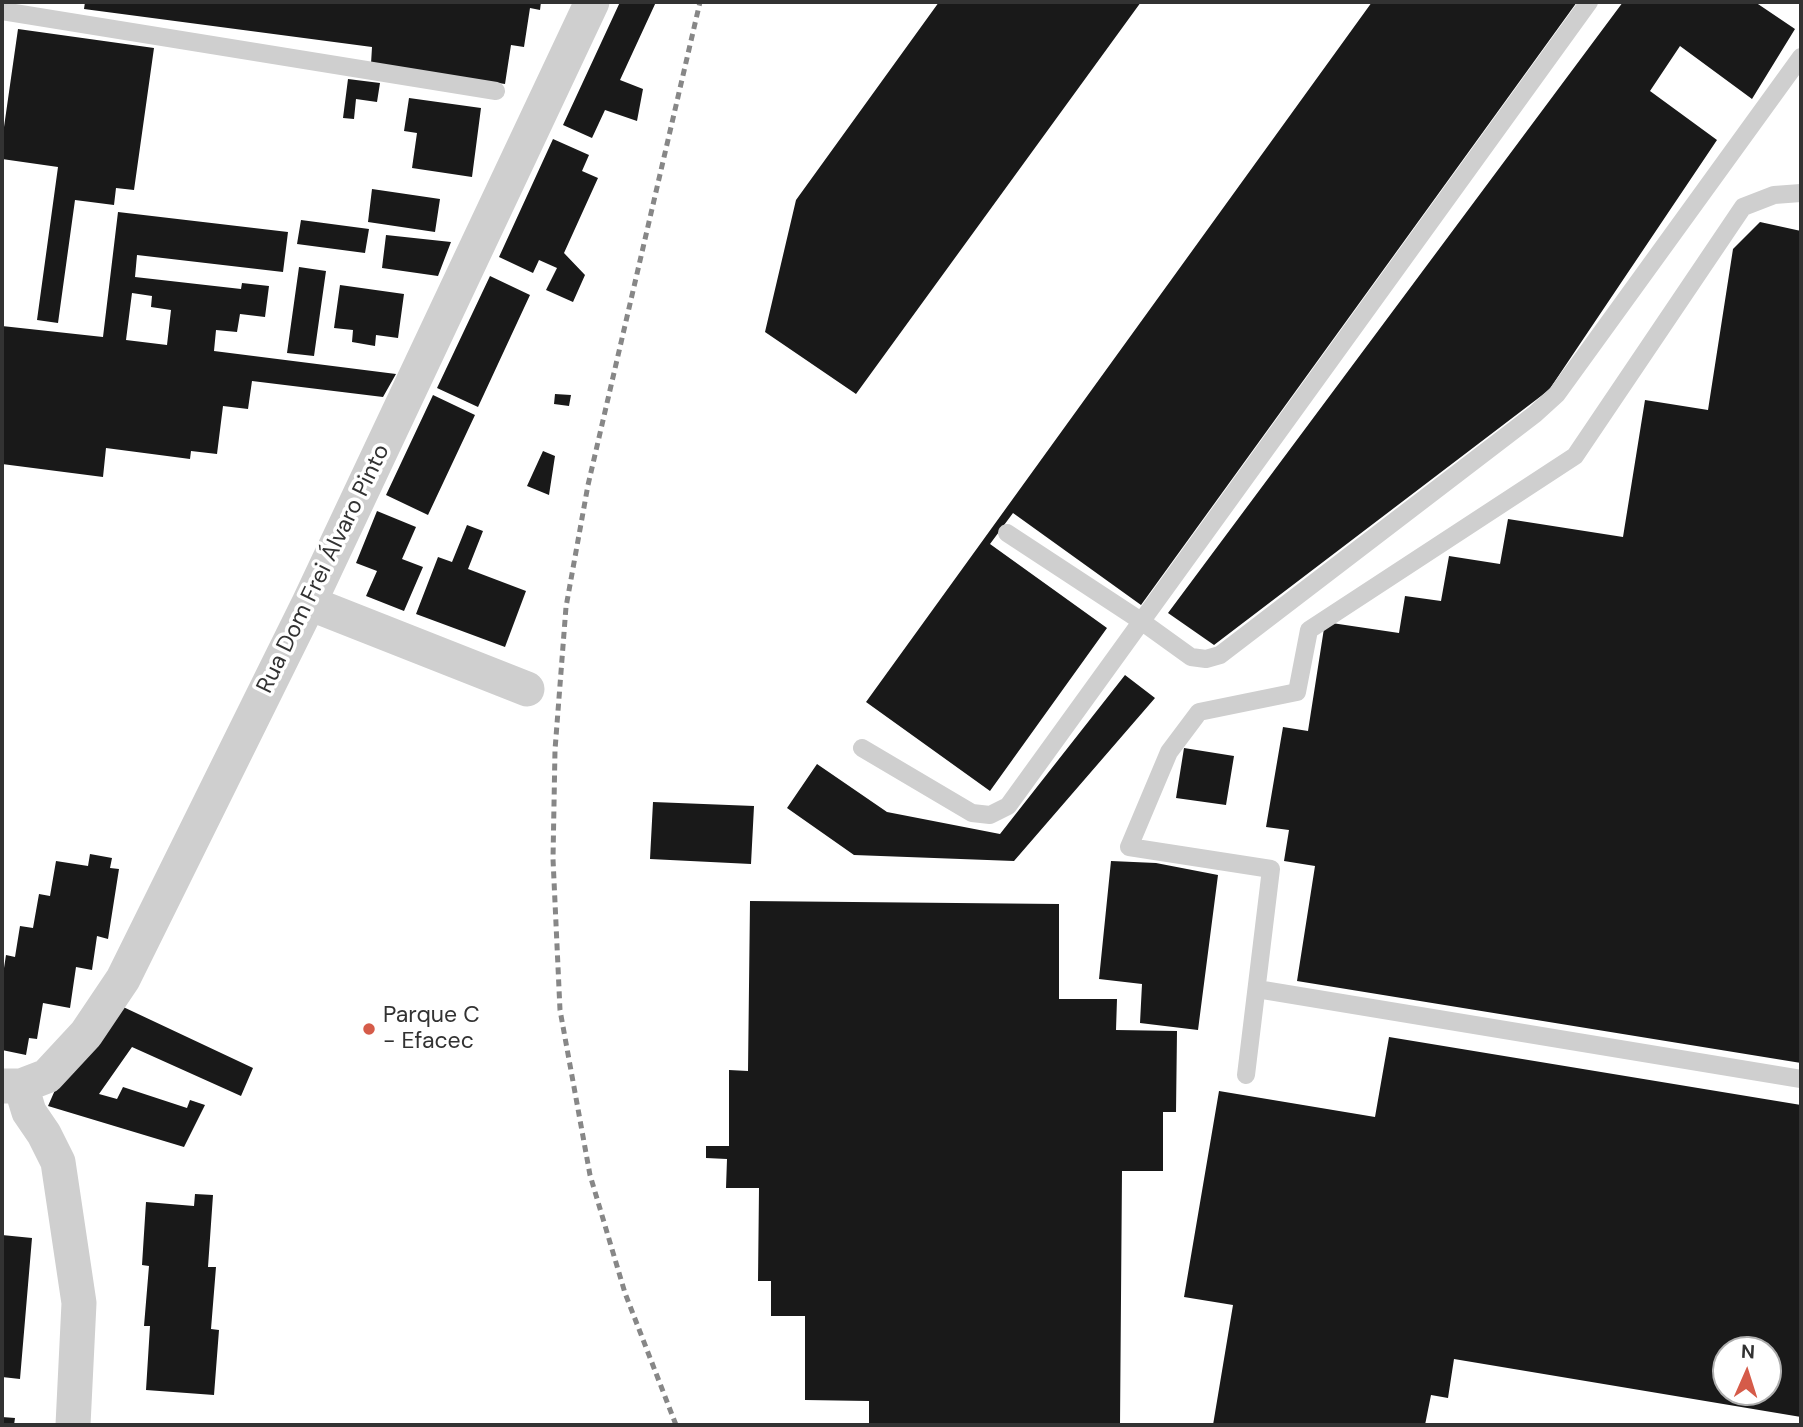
<!DOCTYPE html>
<html>
<head>
<meta charset="utf-8">
<style>
	body { margin:0 }
	#map { position:relative; width:1803px; height:1427px; overflow:hidden; background:#fff; font-family:"DM Sans",sans-serif }
	canvas { display:block }
	.frame { position:absolute; inset:0; border:4px solid #323232; pointer-events:none }
	.north { position:absolute; left:1712px; top:1336px; width:70px; height:70px; box-sizing:border-box; background:#fff; border:2px solid #adadad; border-radius:50%; rotate:3deg; font-size:19px; font-weight:700; line-height:28px; text-align:center; color:#323232 }
	.north::after { content:''; display:block; margin:auto; width:24px; height:32px; background:#d55b49; clip-path:polygon(50% 0,100% 100%,50% 72%,0 100%) }
</style>
</head>
<body>
<div id="map">
<canvas width="1803" height="1427"></canvas>
<div class="frame"></div>
<div class="north">N</div>
</div>
<script>
const c = document.querySelector('canvas').getContext('2d');
c.lineJoin = 'round';
function fill(path, color) { c.fillStyle = color; c.fill(path, 'evenodd'); }
const toPath = rows => new Path2D(rows.map(r => 'M' + r).join(''));
function trace(path, color, width, dash) { c.strokeStyle = color; c.lineWidth = width; c.lineCap = dash ? 'butt' : 'round'; c.setLineDash(dash || []); c.stroke(path); }
function label(font, color, halo, rows, align = 'center') {
  c.font = font + ' "DM Sans",sans-serif'; c.lineWidth = 7; c.setLineDash([]); c.textBaseline = 'middle'; c.strokeStyle = halo; c.fillStyle = color; for (const [text, x, y, turn = 0] of rows) {
    c.save(); c.translate(x, y); c.rotate((+turn || 0) * Math.PI / 180); c.textAlign = isNaN(turn) ? turn : align; if (halo) c.strokeText(text, 0, 0); c.fillText(text, 0, 0); c.restore();
  }
}
fill(toPath([
	[85,2,541,2,540,10,530,8,524,47,511,45,505,84,371,64,372,47,84,9],
	[620,2,656,2,620,80,643,89,637,121,605,110,592,138,563,125],
	[939,2,1141,2,856,394,765,332,796,200],
	[1372,2,1577,2,1141,605,1013,513,990,544,1107,628,990,791,866,702],
	[1623,2,1755,2,1795,29,1752,99,1680,46,1650,91,1717,140,1549,390,1214,645,1168,613],
	[18,29,154,48,134,190,116,188,114,205,75,200,58,323,37,320,58,167,2,159,2,141],
	[348,79,380,83,377,102,356,99,354,119,343,118],
	[409,98,481,108,472,177,412,168,417,133,404,131],
	[553,139,589,155,582,171,598,178,564,253,585,275,573,302,546,290,557,268,539,260,533,273,499,257],
	[372,189,440,199,435,232,368,222],
	[118,212,288,232,283,272,137,255,135,277,241,289,242,283,269,286,265,317,240,314,237,332,216,330,214,351,396,374,383,397,252,381,248,409,223,406,217,454,191,451,190,459,106,448,103,477,2,464,2,326,103,337],
	[132,293,152,296,151,307,171,310,167,345,126,340],
	[301,220,369,229,365,253,297,244],
	[1760,222,1801,231,1801,1063,1297,981,1315,866,1284,861,1289,830,1266,827,1283,727,1308,731,1325,622,1399,633,1405,596,1441,601,1449,556,1500,564,1508,519,1623,537,1645,400,1708,410,1733,249],
	[386,235,451,242,438,276,382,268],
	[299,267,326,271,314,356,287,353],
	[490,276,530,295,478,407,437,388],
	[340,285,404,294,398,338,376,335,375,346,352,342,353,330,334,328],
	[555,394,571,395,569,406,554,404],
	[433,395,475,415,428,515,386,495],
	[543,451,555,456,549,495,527,486],
	[377,511,416,527,402,559,423,567,404,611,366,596,377,571,356,563],
	[467,525,483,531,468,569,526,591,505,647,416,614,438,557,452,562],
	[1125,675,1155,698,1014,861,854,855,787,808,817,764,887,812,1000,834],
	[1184,748,1234,756,1226,805,1176,798],
	[653,802,754,806,751,864,650,859],
	[90,854,112,858,110,868,119,869,108,939,97,936,92,970,76,967,70,1008,43,1003,37,1039,29,1038,26,1055,2,1050,2,981,6,955,15,957,20,926,33,928,39,894,50,896,56,861,88,866],
	[1111,861,1156,863,1218,875,1198,1030,1140,1023,1142,984,1099,979],
	[750,901,1059,904,1059,999,1117,999,1116,1030,1177,1031,1176,1112,1163,1112,1163,1171,1122,1171,1120,1425,869,1425,869,1401,805,1400,805,1316,771,1316,771,1281,758,1281,759,1188,726,1188,727,1159,706,1158,706,1146,729,1146,729,1070,748,1071],
	[119,1005,253,1068,241,1096,132,1047,99,1094,117,1099,123,1087,187,1108,190,1100,205,1105,184,1147,48,1106,59,1081],
	[1389,1037,1801,1105,1801,1417,1454,1359,1448,1398,1431,1395,1425,1425,1213,1425,1233,1305,1184,1297,1219,1091,1375,1117],
	[1726,1350,1768,1350,1768,1392,1726,1392],
	[195,1194,213,1195,208,1267,216,1267,211,1329,219,1330,214,1395,146,1390,150,1326,144,1326,149,1266,142,1265,146,1202,194,1206],
	[2,1235,32,1238,20,1379,2,1377],
	[2,1417,15,1418,14,1425,2,1425]
]), '#191919');
trace(toPath([
	[2,11,496,91],
	[1007,533,1141,621,1191,657,1206,659,1220,655,1535,414,1557,394,1801,57],
	[862,748,972,813,990,815,1008,806,1589,2],
	[1257,989,1801,1079],
	[1246,1075,1271,869,1129,847,1169,752,1199,712,1297,692,1309,630,1575,456,1743,207,1774,195,1801,193]
]), '#cfcfcf', 18);
trace(toPath([
	[309,603,527,689],
	[2,1086,21,1086,47,1076,86,1034,123,979,309,603,592,2],
	[21,1086,29,1112,44,1134,58,1162,79,1303,73,1425]
]), '#cfcfcf', 35);
trace(toPath([
	[676,1425,625,1293,590,1175,560,1010,553,859,555,750,566,607,588,485,700,2]
]), '#878787', 5, [7, 5]);
for (const [x, y, r, color] of [
	[369,1029,7,"#d55b49"]
]) { const dot = new Path2D(); dot.arc(x, y, r, 0, 2 * Math.PI); c.fillStyle = color; c.fill(dot); trace(dot, '#fff', 2.5); }
label('23px', '#323232', '#fff', [
	["Rua Dom Frei Álvaro Pinto",324,569,-64]
]);
label('23px', '#323232', '#fff', [
	["Parque C",383,1016],
	["- Efacec",383,1042]
], 'left');
</script>
</body>
</html>
